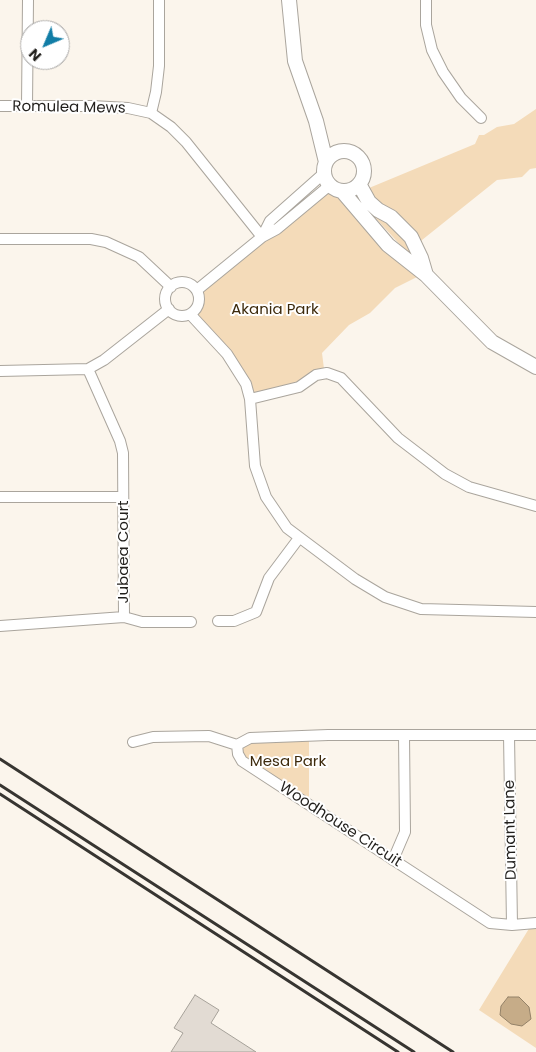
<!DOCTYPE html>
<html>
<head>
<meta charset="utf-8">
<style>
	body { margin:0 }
	#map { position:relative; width:536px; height:1052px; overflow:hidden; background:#fbf5ec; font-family:Poppins,sans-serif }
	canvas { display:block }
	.north { position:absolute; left:20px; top:20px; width:50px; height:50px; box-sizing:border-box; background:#fff; border:1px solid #a6a5a4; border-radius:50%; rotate:225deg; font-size:14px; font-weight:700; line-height:20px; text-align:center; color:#211f1c }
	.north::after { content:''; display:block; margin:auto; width:18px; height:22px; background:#117da6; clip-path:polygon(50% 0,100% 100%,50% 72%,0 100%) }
</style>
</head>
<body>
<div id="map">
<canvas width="536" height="1052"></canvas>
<div class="north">N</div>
</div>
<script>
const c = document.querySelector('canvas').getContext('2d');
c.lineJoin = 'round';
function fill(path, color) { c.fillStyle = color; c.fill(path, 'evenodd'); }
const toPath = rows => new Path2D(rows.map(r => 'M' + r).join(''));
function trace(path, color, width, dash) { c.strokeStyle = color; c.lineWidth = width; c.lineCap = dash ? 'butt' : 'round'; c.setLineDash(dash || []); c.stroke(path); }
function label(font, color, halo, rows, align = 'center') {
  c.font = font + ' Poppins,sans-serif'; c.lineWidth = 4; c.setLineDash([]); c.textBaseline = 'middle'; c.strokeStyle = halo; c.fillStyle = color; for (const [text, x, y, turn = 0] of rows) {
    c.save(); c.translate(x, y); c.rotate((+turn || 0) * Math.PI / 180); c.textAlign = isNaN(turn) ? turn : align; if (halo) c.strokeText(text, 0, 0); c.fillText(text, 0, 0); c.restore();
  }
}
fill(toPath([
	[536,109,536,168,530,169,522,177,497,180,422,240,415,261,370,212,357,193,475,144,479,135,484,135,497,127,514,124],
	[329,187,350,193,417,277,395,288,370,313,349,325,322,353,324,369,299,385,253,399,246,384,191,314,199,305,199,290],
	[309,740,309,796,307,800,244,759,242,750,246,743],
	[536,926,536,1048,479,1010,530,927]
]), '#f4dbb9');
const water = toPath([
	[508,997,519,997,529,1007,531,1019,522,1026,511,1024,500,1015,501,1006,508,997]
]);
fill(water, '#c6ac88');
trace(water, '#948268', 1);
const building = toPath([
	[195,995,219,1010,211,1023,256,1052,171,1052,183,1033,174,1028,195,995]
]);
fill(building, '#e2dbd3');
trace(building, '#a6a199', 1);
const street = toPath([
	[426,0,426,25,432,50,443,72,461,98,481,118],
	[0,106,92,106,128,108,151,113,171,127,186,142,262,237],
	[27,106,28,0],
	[151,113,156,92,159,66,159,0],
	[262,237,270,221,323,174],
	[0,239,91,239,106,242,139,257,171,287],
	'165 299a17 17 0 1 1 34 0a17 17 0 1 1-34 0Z',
	[197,290,262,237,277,229,330,185],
	[190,314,227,354,246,384,250,399,255,466,266,497,287,528,355,579,385,597,421,609,536,612],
	[0,371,88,369,104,360,169,309],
	[250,399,299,387,316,375,327,373,341,378,398,438,445,474,469,487,536,506],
	[0,497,123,497],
	[124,617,142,622,191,622],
	[218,621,234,621,256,612,269,578,299,538],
	[0,626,124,617,123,453,120,441,88,369],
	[509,735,512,925],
	[536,735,328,735,250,738,237,745,238,754,242,761,490,923,512,925,536,923],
	[133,742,153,737,209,736,237,745],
	[393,860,405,832,404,735]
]);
const secondary = toPath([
	[289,0,295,61,316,121,326,162],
	'324 171a20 20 0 1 1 40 0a20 20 0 1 1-40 0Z',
	[359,184,369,202,378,210,391,217,411,237,421,258,426,275],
	[342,191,388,245,426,275,492,342,536,367]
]);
trace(street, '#aaa59d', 12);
trace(secondary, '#aaa59d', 16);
trace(street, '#fff', 10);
trace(secondary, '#fff', 14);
trace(toPath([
	[0,759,453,1052],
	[0,785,414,1052],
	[0,794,398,1052]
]), '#373531', 3);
label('15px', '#211f1c', '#fff', [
	["Romulea Mews",69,108,1],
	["Jubaea Court",124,552,-90],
	["Woodhouse Circuit",340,825,33],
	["Dumant Lane",511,830,-91]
]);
label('15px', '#3d2a0c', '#fff', [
	["Akania Park",275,310],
	["Mesa Park",288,762]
]);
</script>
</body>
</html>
